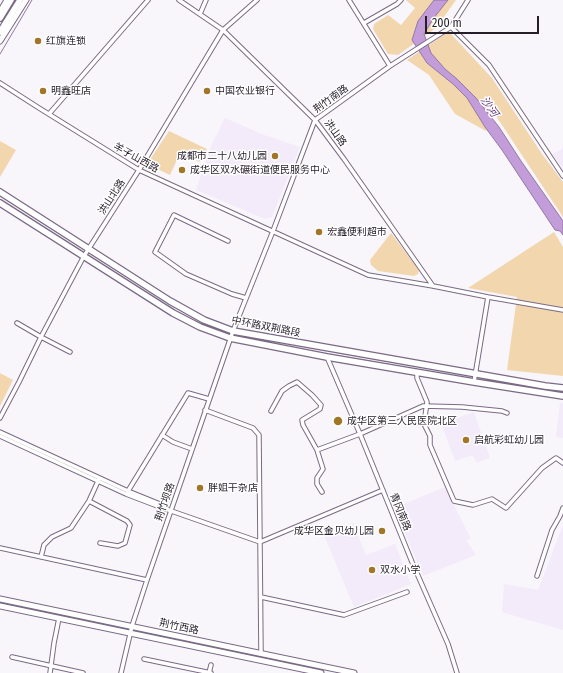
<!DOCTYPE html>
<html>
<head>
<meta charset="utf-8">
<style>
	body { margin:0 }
	#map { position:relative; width:563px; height:673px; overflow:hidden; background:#f8f5fb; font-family:"Fira Sans Condensed",sans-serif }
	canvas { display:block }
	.scale { position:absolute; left:425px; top:16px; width:114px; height:18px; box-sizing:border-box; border:2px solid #251e29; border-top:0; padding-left:5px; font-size:12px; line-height:14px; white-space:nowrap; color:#251e29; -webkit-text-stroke:3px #fff; paint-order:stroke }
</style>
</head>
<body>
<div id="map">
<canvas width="563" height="673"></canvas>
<div class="scale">200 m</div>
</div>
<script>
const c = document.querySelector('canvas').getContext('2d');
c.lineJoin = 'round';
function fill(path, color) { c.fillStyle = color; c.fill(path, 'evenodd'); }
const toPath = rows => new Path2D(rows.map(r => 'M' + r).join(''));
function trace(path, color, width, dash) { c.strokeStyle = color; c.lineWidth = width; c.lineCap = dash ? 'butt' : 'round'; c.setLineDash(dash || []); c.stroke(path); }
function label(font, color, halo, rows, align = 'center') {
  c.font = font + ' "Fira Sans Condensed","Noto Sans SC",sans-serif'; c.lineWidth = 3; c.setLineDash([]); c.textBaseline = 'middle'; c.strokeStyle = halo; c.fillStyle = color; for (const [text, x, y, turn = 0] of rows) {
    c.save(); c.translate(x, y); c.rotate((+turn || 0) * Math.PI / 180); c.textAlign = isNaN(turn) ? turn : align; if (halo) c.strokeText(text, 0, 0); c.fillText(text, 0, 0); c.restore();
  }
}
fill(toPath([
	[225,118,264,135,300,147,272,217,265,219,196,190,211,146],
	[563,145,563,169,553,154,562,149],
	[560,403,563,403,563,438,556,437],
	[474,412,490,458,476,463,473,455,455,461,442,426,455,421,454,419],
	[445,487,471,539,466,540,476,555,423,576,394,508],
	[353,523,366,555,395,544,411,584,354,607,324,535],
	[563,525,563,630,502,612,504,584,538,590]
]), '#f4ebfa');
fill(toPath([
	[406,0,456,0,436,28,398,55,388,54,373,29,374,24,388,15,401,25,415,8],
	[445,34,451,34,492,78,542,154,563,182,563,217,494,113,486,131,455,114,429,75,407,60],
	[169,131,207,149,200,162,180,153,170,175,147,164],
	[0,141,16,150,0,177],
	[554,232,563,247,563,376,507,370,517,297,468,288],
	[391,233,419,270,418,274,414,276,378,271,371,265,370,260],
	[0,373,13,380,0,406]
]), '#f2d7ae');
const water = toPath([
	[434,0,448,0,433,19,424,34,431,53,445,69,457,79,476,98,499,127,521,161,563,221,563,235,560,231,555,230,502,150,485,127,467,98,453,84,427,63,412,40,418,21,434,0]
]);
fill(water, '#c39dd9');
trace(water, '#9477a4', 1);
trace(toPath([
	[0,54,32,0]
]), '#9477a4', 1);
const street = toPath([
	[179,0,223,30,315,120,344,159,433,286],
	[349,0,390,66],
	[200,14,206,0],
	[364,23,397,4,401,0],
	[451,27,489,65,563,176],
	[0,83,39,108,139,170,368,275,433,286,488,297,563,310],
	[49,114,148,0],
	[228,241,174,215,155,252,186,274,232,294,246,298],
	[17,323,41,337,70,352],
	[327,357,360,434,412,562,448,644,457,673],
	[417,372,417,378,427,402,424,424,430,436,430,445,454,501,473,505,492,499,506,508,542,468,556,458,563,463],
	[474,382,488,297],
	[205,410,253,428,259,435,261,653],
	[271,411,282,391,289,386,297,382,312,395,321,405,320,409,302,420,303,425,317,450,323,469,317,478,317,484,322,492],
	[0,418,19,382,41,337,84,256,139,170,223,30,257,0],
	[0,432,128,491,160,504,166,507],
	[162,435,173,442,192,449],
	[0,436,126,494,160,507,260,542,383,490],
	[317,450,360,434,423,406,462,407,502,411,507,413],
	[128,491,188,393,209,399],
	[89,501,127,521,130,525,125,543,118,546,100,543],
	[0,548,147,580],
	[41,557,44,545,52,537,71,528,89,501,99,479],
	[537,576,552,530,560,516,563,508],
	[261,597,344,615,407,592],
	[12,657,83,673],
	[144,659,211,673],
	[50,673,54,643,59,618],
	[121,673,132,626,147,580,233,331,273,231,315,120,390,66,451,27,468,0],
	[209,673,211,665]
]);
const secondary = toPath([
	[0,12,7,0],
	[0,41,26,0],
	[0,599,354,673],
	[0,606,321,673]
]);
const primary = toPath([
	[0,18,11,0],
	[0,32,20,0],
	[0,192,170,301,204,320,233,331,545,386,563,388],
	[0,203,173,313,200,327,230,338,327,357,474,382,563,396]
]);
trace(street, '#7a6a84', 5.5);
trace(secondary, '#7a6a84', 7);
trace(primary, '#7a6a84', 8);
trace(street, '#fff', 3.5);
trace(secondary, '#fff', 5);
trace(primary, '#fff', 5.5);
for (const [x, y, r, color] of [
	[38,41,4,"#a27627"],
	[43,91,4,"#a27627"],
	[207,91,4,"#a27627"],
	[275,156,4,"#a27627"],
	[182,170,4,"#a27627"],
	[319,232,4,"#a27627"],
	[338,421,5,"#a27627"],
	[466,440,4,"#a27627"],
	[200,488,4,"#a27627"],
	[382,531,4,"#a27627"],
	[372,570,4,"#a27627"]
]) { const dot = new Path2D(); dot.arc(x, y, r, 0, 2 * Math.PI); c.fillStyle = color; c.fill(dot); trace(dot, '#fff', 1.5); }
label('10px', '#251e29', '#fff', [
	["红旗连锁",46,41],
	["明鑫旺店",51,91],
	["中国农业银行",215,91],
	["成都市二十八幼儿园",267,156,"right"],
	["成华区双水碾街道便民服务中心",190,170],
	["宏鑫便利超市",327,232],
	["成华区第三人民医院北区",347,421],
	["启航彩虹幼儿园",474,440],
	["胖姐干杂店",208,488],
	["成华区金贝幼儿园",374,531,"right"],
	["双水小学",380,570]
], 'left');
label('10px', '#251e29', '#fff', [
	["荆竹南路",331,99,-36],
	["洪山路",335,133,54],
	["羊子山西路",136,158,29],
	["洪山北路",112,197,-57],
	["中环路双荆路段",266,327,11],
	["荆竹坝路",165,502,-71],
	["青冈南路",400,512,68],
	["荆竹西路",179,627,12]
]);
label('italic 11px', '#63347c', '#fff', [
	["沙河",489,107,55]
]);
</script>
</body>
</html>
